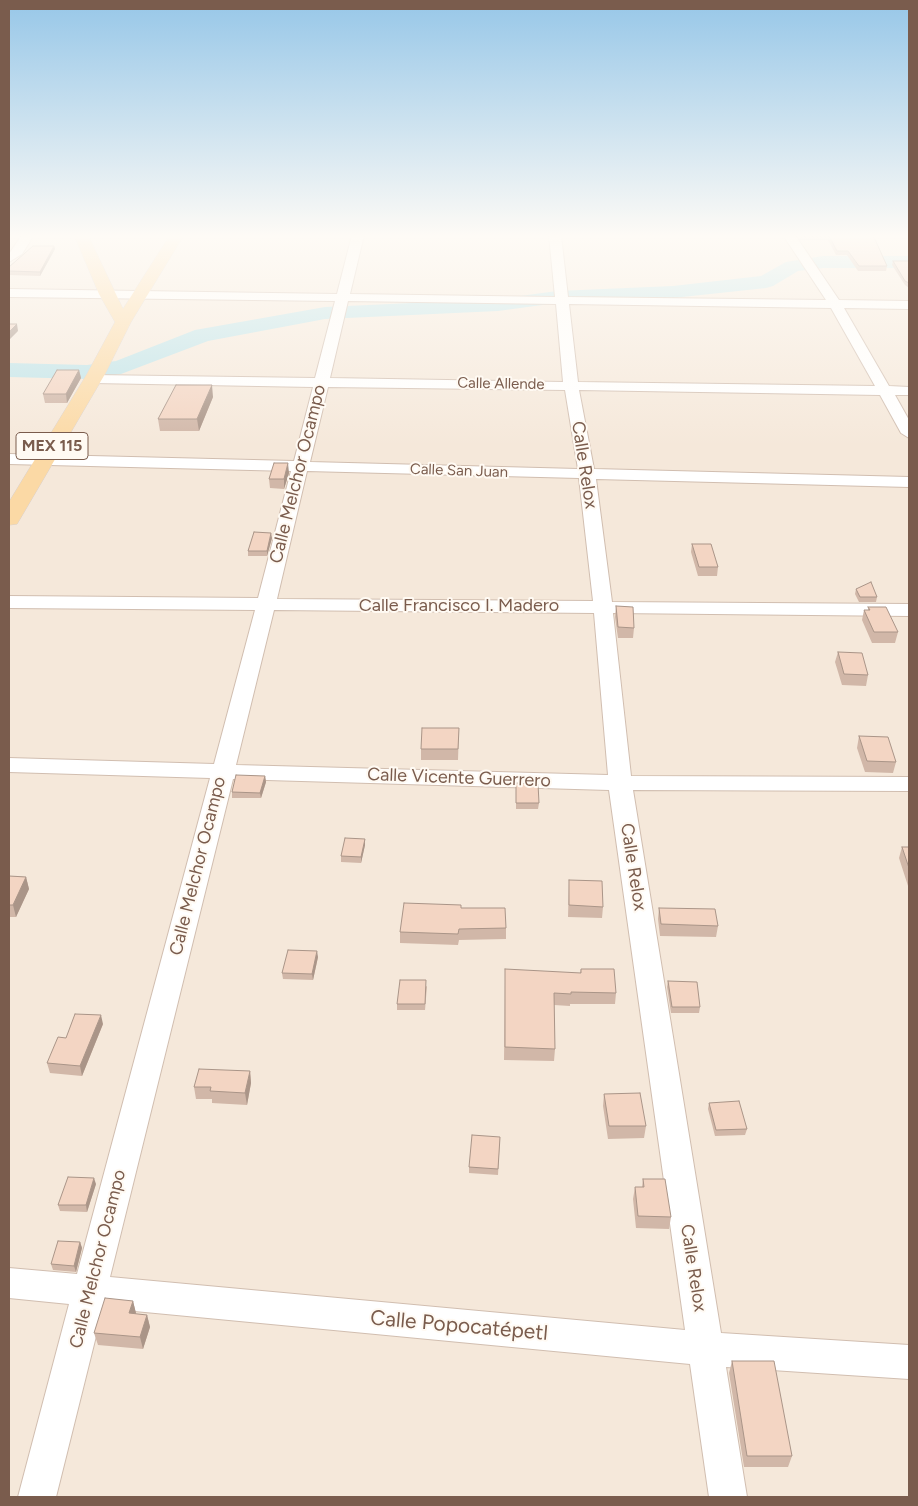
<!DOCTYPE html>
<html>
<head>
<meta charset="utf-8">
<style>
	body { margin:0 }
	#map { position:relative; width:918px; height:1506px; overflow:hidden; background:#fdf6ec; font-family:Figtree,sans-serif }
	canvas { display:block }
	.frame { position:absolute; inset:0; border:10px solid #7a5c4d; pointer-events:none }
</style>
</head>
<body>
<div id="map">
<canvas width="918" height="1506"></canvas>
<div class="frame"></div>
</div>
<script>
const c = document.querySelector('canvas').getContext('2d');
c.lineJoin = 'round';
function fill(path, color) { c.fillStyle = color; c.fill(path, 'evenodd'); }
const toPath = rows => new Path2D(rows.map(r => 'M' + r).join(''));
function trace(path, color, width, dash) { c.strokeStyle = color; c.lineWidth = width; c.lineCap = dash ? 'butt' : 'round'; c.setLineDash(dash || []); c.stroke(path); }
function label(font, color, halo, rows, align = 'center') {
  c.font = font + ' Figtree,sans-serif'; c.lineWidth = 4; c.setLineDash([]); c.textBaseline = 'middle'; c.strokeStyle = halo; c.fillStyle = color; for (const [text, x, y, turn = 0] of rows) {
    c.save(); c.translate(x, y); c.rotate((+turn || 0) * Math.PI / 180); c.textAlign = isNaN(turn) ? turn : align; if (halo) c.strokeText(text, 0, 0); c.fillText(text, 0, 0); c.restore();
  }
}
fill(toPath([
	[9,235,909,235,909,1497,9,1497]
]), '#f5e8da');
fill(toPath([
	[823,256,909,256,909,268,823,268,798,271,773,286,766,288,673,298,557,303,498,311,325,319,208,341,121,374,87,379,9,377,9,363,87,365,116,361,195,330,325,307,498,299,557,291,673,286,761,276,786,262,823,256]
]), '#bfe3e8');
const street = toPath([
	[22,235,34,235,22,254,9,262,9,254,22,235],
	[352,235,364,235,350,294,555,297,549,235,561,235,568,297,826,300,783,235,795,235,839,300,909,301,909,309,844,308,889,386,909,387,909,395,895,395,909,420,909,438,901,433,880,395,579,390,594,469,909,477,909,487,596,479,612,602,909,604,909,616,613,613,631,776,909,777,909,791,633,790,721,1333,909,1345,909,1379,726,1367,747,1497,709,1497,690,1364,103,1308,56,1497,18,1497,69,1304,9,1298,9,1268,77,1274,210,778,9,772,9,758,214,764,255,610,9,608,9,596,258,598,291,471,9,464,9,454,294,461,313,387,93,383,86,379,93,375,315,378,335,301,9,297,9,289,337,294,352,235],
	[348,301,556,304,563,382,330,378,348,301],
	[569,304,831,308,875,386,578,382,569,304],
	[328,387,565,390,578,469,310,462,328,387],
	[307,471,579,478,593,601,277,599,307,471],
	[274,610,594,613,608,775,236,765,274,610],
	[233,779,609,790,685,1330,110,1277,233,779]
]);
const primary = toPath([
	[74,235,88,235,123,309,170,235,184,235,131,322,105,374,20,519,17,524,9,525,9,502,87,374,115,322,99,294,74,235]
]);
trace(street, '#d1beb0', 2);
trace(primary, '#dad1cd', 1);
fill(street, '#fff');
fill(primary, '#fbd9a5');
fill(toPath([
	[629,235,654,235,654,236,629,236],
	[796,235,873,235,887,266,886,271,858,271,847,255,836,255,828,240,800,240],
	[54,246,55,249,40,276,9,275,9,267],
	[893,261,909,261,909,288,905,285,892,265],
	[79,370,81,378,67,403,45,403,43,394],
	[213,397,199,431,160,431,158,419],
	[289,473,284,489,270,488,269,479],
	[272,538,267,556,248,556,248,551],
	[692,544,718,567,717,576,698,576,691,552],
	[856,589,877,597,876,602,859,602,855,594],
	[616,606,634,628,633,638,618,638,615,617],
	[868,607,898,632,895,643,872,643,862,620,864,610,868,610],
	[838,652,868,675,866,686,842,685,835,662],
	[459,728,458,760,421,760,421,749],
	[859,736,896,762,893,773,865,772,857,748],
	[265,776,266,782,261,798,232,798,232,792],
	[516,783,539,803,538,809,516,809],
	[365,839,365,845,361,863,341,862,341,856],
	[902,847,909,847,909,889,899,858],
	[9,876,26,877,29,889,16,917,9,917],
	[569,880,603,907,602,918,568,917],
	[461,908,506,928,506,939,459,940,458,945,400,943,400,932],
	[659,908,718,926,716,937,660,936,658,919],
	[318,957,313,980,283,979,282,973],
	[581,969,616,993,615,1004,570,1004,570,1006,554,1005,555,1049,554,1061,504,1060,505,981,580,973],
	[668,981,700,1007,699,1013,671,1013,667,987],
	[427,986,425,1010,397,1010,397,1004],
	[103,1024,82,1076,50,1073,47,1063,66,1038],
	[250,1071,251,1083,247,1105,212,1103,212,1099,196,1099,194,1087],
	[604,1094,646,1126,644,1138,608,1139,603,1106],
	[709,1103,747,1129,745,1135,715,1136,708,1109],
	[500,1137,498,1175,469,1173,469,1167],
	[643,1179,671,1217,669,1229,636,1228,633,1199,635,1187,642,1187],
	[96,1184,87,1212,60,1211,58,1205],
	[80,1242,82,1248,76,1272,53,1270,51,1264],
	[133,1301,136,1314,147,1315,150,1327,143,1349,98,1345,94,1333],
	[732,1361,792,1456,788,1467,744,1467,729,1373]
]), '#d1b7a8');
fill(toPath([
	[54,246,55,249,40,276,40,272],
	[17,324,18,331,9,340,9,332],
	[79,370,81,378,67,403,66,394],
	[212,385,213,397,199,431,197,419],
	[288,463,289,473,284,489,284,479],
	[271,533,272,538,267,556,267,551],
	[265,776,266,782,261,798,260,793],
	[365,839,365,845,361,863,361,857],
	[26,877,29,889,16,917,13,905],
	[317,951,318,957,313,980,312,974],
	[101,1015,103,1024,82,1076,80,1066],
	[250,1071,251,1083,247,1105,245,1093],
	[94,1178,96,1184,87,1212,86,1205],
	[80,1242,82,1248,76,1272,74,1266],
	[133,1301,136,1313,132,1325,129,1313],
	[147,1315,150,1327,143,1349,140,1337]
]), '#aa9588');
const building = toPath([
	[801,235,873,235,887,266,859,266,848,251,837,251,829,236,801,235],
	[33,246,54,246,40,272,9,271,9,267,33,246],
	[893,261,909,261,909,283,905,281,893,261],
	[9,324,17,324,9,332,9,324],
	[57,370,79,370,66,394,43,394,57,370],
	[176,385,212,385,197,419,158,419,176,385],
	[274,463,288,463,284,479,269,479,274,463],
	[254,532,271,533,267,551,248,551,254,532],
	[692,544,711,544,718,567,699,567,692,544],
	[871,582,877,597,860,597,856,589,871,582],
	[616,606,633,607,634,628,618,627,616,606],
	[868,607,886,607,898,632,874,632,864,610,870,610,868,607],
	[838,652,862,653,868,675,844,674,838,652],
	[422,728,459,728,458,749,421,749,422,728],
	[859,736,888,737,896,762,867,761,859,736],
	[236,775,265,776,260,793,232,792,236,775],
	[516,783,538,784,539,803,516,803,516,783],
	[345,838,365,839,361,857,341,856,345,838],
	[902,847,909,847,909,868,902,847],
	[9,876,26,877,13,905,9,905,9,876],
	[569,880,602,881,603,907,569,905,569,880],
	[404,903,461,905,461,908,505,908,506,928,459,929,458,934,400,932,404,903],
	[659,908,715,909,718,926,661,924,659,908],
	[288,950,317,951,312,974,282,973,288,950],
	[505,969,581,973,581,969,614,969,616,993,571,992,571,994,554,993,555,1049,505,1047,505,969],
	[400,980,426,980,425,1004,397,1004,400,980],
	[668,981,697,982,700,1007,672,1007,668,981],
	[75,1014,101,1015,80,1066,47,1063,58,1037,66,1038,75,1014],
	[199,1069,250,1071,245,1093,210,1091,211,1087,194,1087,199,1069],
	[640,1093,646,1126,609,1126,604,1094,640,1093],
	[739,1101,747,1129,716,1130,709,1103,739,1101],
	[472,1135,500,1137,498,1169,469,1167,472,1135],
	[68,1177,94,1178,86,1205,58,1205,68,1177],
	[643,1179,665,1179,671,1217,638,1216,635,1187,644,1187,643,1179],
	[58,1241,80,1242,74,1266,51,1264,58,1241],
	[105,1298,133,1301,129,1313,147,1315,140,1337,94,1333,105,1298],
	[732,1361,774,1361,792,1456,747,1456,732,1361]
]);
fill(building, '#f3d5c3');
trace(building, '#aa9588', 1);
const sky = c.createLinearGradient(0, 0, 0, 446);
sky.addColorStop(0, '#97c7e8');
sky.addColorStop(0.53, '#fefbf6');
sky.addColorStop(1, '#fefbf600');
c.fillStyle = sky;
c.fillRect(0, 0, 918, 446);
label('15px', '#7a5c4d', '#fffaf3', [
	["Calle Allende",501,384,1],
	["Calle San Juan",459,471,2]
]);
for (const [x, y, w] of [
	[52,446,72]
]) { const box = new Path2D(); box.roundRect(x - w / 2, y - 13.5, w, 27, 4); c.fillStyle = '#fffaf3'; c.fill(box); trace(box, '#7a5c4d', 1); }
label('bold 16px', '#7a5c4d', null, [
	["MEX 115",52,446]
]);
label('18px', '#7a5c4d', '#fffaf3', [
	["Calle Relox",584,465,81],
	["Calle Melchor Ocampo",298,474,-76],
	["Calle Francisco I. Madero",459,606],
	["Calle Vicente Guerrero",459,778,2],
	["Calle Melchor Ocampo",198,866,-76],
	["Calle Relox",633,867,81],
	["Calle Melchor Ocampo",98,1259,-76],
	["Calle Relox",693,1268,81]
]);
label('21px', '#7a5c4d', '#fffaf3', [
	["Calle Popocatépetl",459,1326,5]
]);
</script>
</body>
</html>
